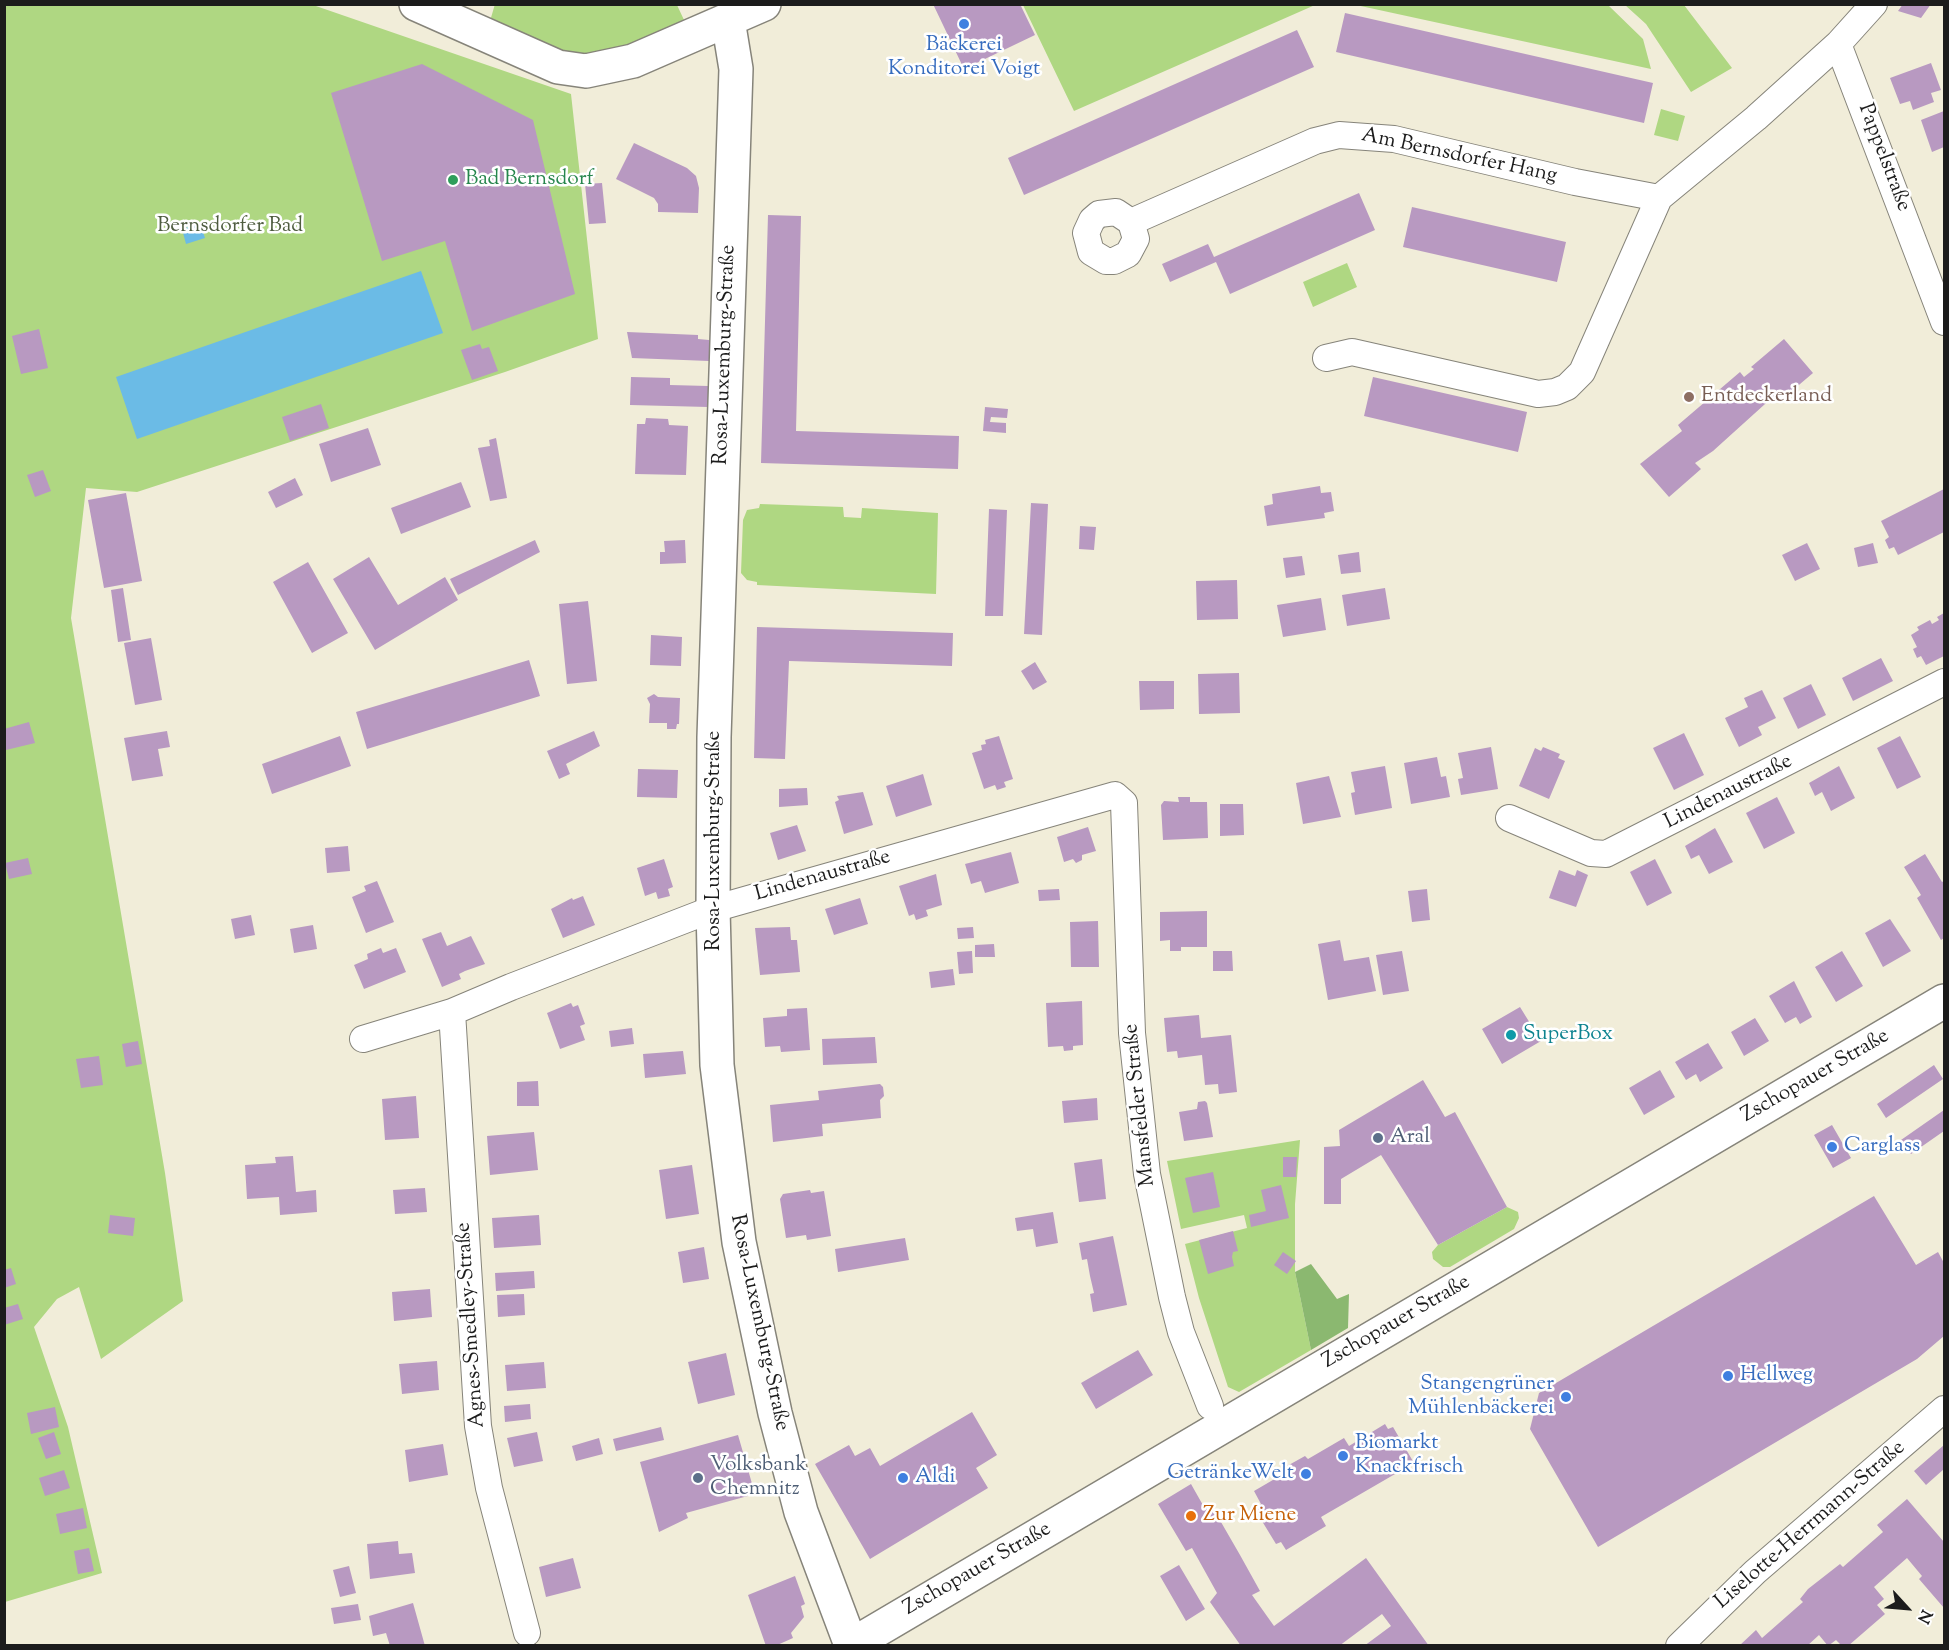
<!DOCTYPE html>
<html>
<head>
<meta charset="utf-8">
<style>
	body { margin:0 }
	#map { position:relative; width:1949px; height:1650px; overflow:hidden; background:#f1edd9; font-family:"Sorts Mill Goudy",serif }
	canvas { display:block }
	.frame { position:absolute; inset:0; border:6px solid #1c1c1c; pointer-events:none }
	.north { position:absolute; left:1877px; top:1578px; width:60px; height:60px; -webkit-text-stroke:4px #fff; paint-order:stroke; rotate:116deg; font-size:16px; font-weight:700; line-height:24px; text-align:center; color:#1c1c1c }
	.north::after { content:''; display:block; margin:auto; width:21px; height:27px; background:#1c1c1c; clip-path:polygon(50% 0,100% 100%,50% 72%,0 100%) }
</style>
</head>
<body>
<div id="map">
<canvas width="1949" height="1650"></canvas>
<div class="frame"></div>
<div class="north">N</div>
</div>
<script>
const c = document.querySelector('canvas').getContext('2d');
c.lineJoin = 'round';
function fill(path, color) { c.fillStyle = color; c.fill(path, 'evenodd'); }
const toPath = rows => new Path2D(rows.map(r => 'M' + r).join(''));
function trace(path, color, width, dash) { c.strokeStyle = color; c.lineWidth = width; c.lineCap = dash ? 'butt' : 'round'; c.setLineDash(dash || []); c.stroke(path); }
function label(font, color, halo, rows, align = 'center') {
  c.font = font + ' "Sorts Mill Goudy",serif'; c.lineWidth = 5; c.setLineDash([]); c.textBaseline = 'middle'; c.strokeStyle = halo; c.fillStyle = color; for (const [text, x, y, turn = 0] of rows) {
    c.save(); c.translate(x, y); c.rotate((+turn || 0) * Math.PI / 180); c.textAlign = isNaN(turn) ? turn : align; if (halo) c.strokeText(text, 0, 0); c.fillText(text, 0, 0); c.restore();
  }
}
fill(toPath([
	[495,4,677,5,684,20,628,45,577,57,488,28],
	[5,5,313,5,571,94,598,339,505,372,137,492,86,488,71,618,165,1173,183,1301,101,1359,79,1287,57,1299,34,1327,68,1427,102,1573,5,1602],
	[1023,5,1315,5,1074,111],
	[1356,5,1608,5,1643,39,1651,69],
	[1625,5,1684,5,1732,68,1691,92,1646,24],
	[1661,109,1685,116,1678,141,1654,135],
	[1347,263,1357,287,1313,307,1303,282],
	[760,504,843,507,844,517,861,518,862,508,938,513,936,594,757,585,757,582,747,580,741,573,743,520,747,510,759,508],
	[1300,1140,1295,1204,1295,1272,1311,1350,1239,1392,1228,1387,1199,1298,1185,1244,1247,1228,1244,1215,1181,1229,1167,1161],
	[1507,1207,1518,1212,1519,1218,1514,1229,1450,1267,1443,1267,1433,1259,1432,1252,1438,1245]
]), '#afd782');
fill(toPath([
	[1311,1264,1337,1299,1349,1294,1348,1328,1311,1350,1295,1272]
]), '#8bb870');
fill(toPath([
	[200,223,205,238,186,244,182,229],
	[421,271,443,333,137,439,116,377]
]), '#6bbbe6');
fill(toPath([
	[933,4,1020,4,1035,35,964,69],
	[1903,4,1931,4,1921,18,1898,11],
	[1345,13,1653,83,1644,123,1336,52],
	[1297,30,1314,67,1024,195,1008,158],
	[1931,63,1941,90,1931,93,1934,102,1913,110,1910,101,1900,104,1890,78],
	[422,64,533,120,575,294,472,331,445,241,382,261,331,93],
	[1944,111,1944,147,1932,152,1921,120],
	[634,143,687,168,696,176,699,188,698,213,658,212,658,204,654,198,616,179],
	[602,183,606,223,589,224,585,184],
	[1359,193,1375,230,1230,294,1216,262,1170,282,1162,264,1208,244,1214,257],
	[1412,207,1566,242,1557,282,1403,247],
	[768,215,801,216,796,431,959,436,958,469,761,463],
	[39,329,48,368,21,374,12,336],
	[627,332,698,335,698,339,709,340,709,361,632,358],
	[1784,339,1813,373,1780,401,1775,395,1713,451,1695,463,1701,469,1669,497,1640,464,1682,431,1678,425,1740,372,1744,377,1754,369,1751,367],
	[480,344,482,349,489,347,498,371,472,380,461,350],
	[631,377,670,378,670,385,708,386,708,407,630,405],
	[1373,377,1527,412,1518,452,1364,416],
	[321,404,329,428,290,441,282,417],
	[985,407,1008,409,1007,418,991,417,990,422,1006,423,1006,433,983,431],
	[646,418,668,419,669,425,688,426,686,475,635,474,637,424,645,424],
	[368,428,381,465,331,482,319,444],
	[496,438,507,498,490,501,478,448,490,446,489,440],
	[43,470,51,491,35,497,27,475],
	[295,478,303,495,276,508,268,492],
	[461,482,471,507,401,534,391,508],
	[1320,486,1321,493,1331,492,1334,511,1324,513,1325,518,1267,526,1264,506,1273,504,1272,494],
	[1944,489,1944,532,1898,555,1894,547,1889,549,1885,540,1889,537,1881,521],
	[126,493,142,581,104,588,88,500],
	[1031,503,1048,504,1042,635,1024,634],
	[989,509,1007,510,1003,616,985,616],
	[1080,526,1096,527,1094,550,1079,549],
	[535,540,540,552,458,595,450,579],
	[685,540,686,563,660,564,660,552,665,552,664,541],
	[1807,543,1820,569,1795,581,1782,555],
	[1873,543,1878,563,1858,567,1854,548],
	[1359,552,1361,572,1341,574,1338,555],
	[1302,556,1305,575,1286,578,1283,558],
	[369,557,398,605,445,577,458,600,375,650,333,579],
	[308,562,348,633,312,653,273,582],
	[1237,580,1238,619,1197,620,1196,581],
	[123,588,131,640,118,642,111,590],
	[1385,588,1390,619,1347,626,1342,595],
	[1321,598,1326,630,1283,637,1277,605],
	[588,601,597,681,567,684,559,604],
	[1944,613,1944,656,1926,665,1921,656,1917,658,1913,649,1917,647,1911,635,1919,630,1917,627,1930,620,1932,624,1939,620,1937,617],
	[757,627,953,633,952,666,789,661,785,759,754,758],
	[651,635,682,637,681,666,650,665],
	[151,638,162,700,135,705,124,643],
	[1881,658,1893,681,1853,701,1842,678],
	[529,660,540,696,367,749,356,712],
	[1035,662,1047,682,1033,690,1021,671],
	[1239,673,1240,713,1199,714,1198,674],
	[1139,681,1174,681,1174,709,1140,710],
	[1811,684,1826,715,1798,729,1783,698],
	[1762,690,1776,718,1758,727,1762,735,1739,747,1725,718,1748,707,1744,698],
	[654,694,658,697,680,698,679,724,677,724,676,729,667,729,667,723,649,723,650,704,647,698],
	[29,722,35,743,6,750,4,729],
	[167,731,170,747,158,749,163,776,132,781,124,738],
	[594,731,600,746,566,764,570,774,559,779,547,751],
	[1684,733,1704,775,1674,790,1653,748],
	[340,736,351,766,272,794,262,764],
	[999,736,1013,779,1004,782,1006,787,997,790,995,785,984,789,972,753,982,750,981,745,986,744,985,740],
	[1900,736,1921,777,1897,789,1877,748],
	[1491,747,1498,789,1461,795,1458,779,1463,778,1458,753],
	[1543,747,1560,754,1558,758,1565,761,1549,799,1519,786,1535,748,1541,751],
	[1437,757,1441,777,1446,776,1450,797,1411,804,1404,763],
	[1385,766,1392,808,1355,815,1351,793,1355,792,1351,772],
	[1839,766,1855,798,1831,811,1822,792,1815,796,1809,783],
	[638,769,678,770,677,798,637,797],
	[923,774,932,805,896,817,886,786],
	[1329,776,1341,817,1303,824,1296,783],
	[807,788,808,805,779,807,779,789],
	[863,792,873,825,844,834,835,802,839,800,837,796],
	[1178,797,1190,797,1190,802,1207,802,1208,838,1163,840,1161,805,1164,801,1179,802],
	[1777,797,1795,833,1764,849,1746,813],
	[1220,804,1243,804,1244,835,1220,836],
	[797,825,806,851,778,860,770,833],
	[1088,827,1096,851,1082,855,1082,860,1076,863,1073,859,1064,862,1057,837],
	[1715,828,1733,862,1709,874,1699,855,1691,859,1685,846],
	[348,846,350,871,327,873,325,848],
	[1011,852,1019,883,985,893,981,881,971,884,965,864],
	[1925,854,1942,882,1944,881,1944,938,1941,940,1917,898,1921,895,1904,867],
	[28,858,32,874,9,879,5,863],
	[664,859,673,887,668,889,670,896,658,899,656,892,645,896,637,868],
	[1655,859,1672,893,1647,906,1630,872],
	[1559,870,1575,876,1577,870,1588,875,1576,907,1549,898],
	[936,874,942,905,926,910,928,916,916,920,914,914,909,916,899,886],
	[377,881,394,922,366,933,352,897,366,891,364,886],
	[1059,889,1060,900,1039,901,1038,890],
	[1427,889,1430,920,1412,922,1408,891],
	[583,896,595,925,563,938,551,909,572,898,573,900],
	[860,898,868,924,834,935,825,909],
	[1207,911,1207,947,1181,947,1181,951,1170,951,1170,940,1160,941,1160,912],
	[251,915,255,935,235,939,231,919],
	[1890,919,1911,951,1883,967,1865,933],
	[1098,921,1099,967,1071,967,1070,922],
	[313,925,317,949,294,953,290,929],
	[790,927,791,940,797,940,800,972,760,975,755,928],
	[973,927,974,938,958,939,957,928],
	[441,932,447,946,471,936,485,964,465,971,459,974,461,979,442,987,422,939],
	[1340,940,1344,961,1369,957,1376,991,1328,1000,1318,944],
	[994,944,995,957,975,957,975,945],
	[381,948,383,953,396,948,406,972,364,989,354,965,368,959,367,954],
	[972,951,973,973,959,974,957,952],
	[1213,951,1232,951,1233,971,1213,971],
	[1402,951,1409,991,1383,995,1376,955],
	[1842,951,1863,986,1836,1002,1815,967],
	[953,969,955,985,931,988,929,972],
	[1794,981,1812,1017,1800,1024,1796,1017,1785,1023,1769,996],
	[1082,1001,1083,1045,1073,1046,1073,1050,1064,1051,1063,1046,1048,1047,1046,1003],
	[571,1003,573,1007,578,1005,585,1024,580,1026,585,1040,560,1049,547,1013],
	[1520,1007,1541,1041,1502,1064,1482,1029],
	[807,1008,810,1050,781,1052,780,1046,765,1047,763,1018,787,1016,787,1009],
	[1199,1015,1201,1038,1231,1035,1237,1092,1219,1094,1218,1084,1205,1085,1202,1055,1178,1058,1177,1051,1167,1052,1164,1018],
	[1755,1018,1769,1041,1744,1056,1731,1032],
	[632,1028,634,1044,611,1047,609,1031],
	[875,1037,877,1063,823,1065,822,1039],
	[138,1041,142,1064,126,1067,122,1044],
	[1708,1043,1723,1068,1700,1082,1696,1074,1686,1080,1675,1062],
	[683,1051,686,1074,645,1078,643,1054],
	[99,1056,103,1085,81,1088,76,1059],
	[1934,1065,1943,1079,1886,1118,1877,1104],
	[1660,1070,1675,1097,1644,1115,1629,1088],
	[1423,1080,1445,1117,1455,1112,1507,1207,1438,1245,1381,1155,1341,1179,1341,1204,1324,1204,1324,1147,1340,1146,1339,1130],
	[538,1081,539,1106,517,1106,517,1082],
	[880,1084,883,1087,884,1096,880,1100,881,1118,822,1124,823,1136,773,1142,770,1105,819,1100,818,1091],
	[416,1096,419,1138,385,1140,382,1099],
	[1097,1098,1098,1120,1064,1123,1062,1101],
	[1205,1101,1207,1103,1213,1137,1184,1141,1179,1112,1197,1109,1198,1102],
	[1944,1110,1944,1131,1911,1154,1901,1140],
	[1832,1125,1851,1158,1833,1168,1814,1135],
	[534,1132,538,1170,490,1175,487,1136],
	[293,1156,296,1192,316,1190,317,1212,280,1215,279,1197,247,1199,245,1165,276,1163,275,1157],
	[1283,1157,1297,1157,1296,1177,1283,1177],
	[1102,1159,1106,1199,1079,1202,1074,1163],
	[692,1165,699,1214,666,1219,659,1170],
	[1213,1172,1220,1207,1193,1213,1185,1178],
	[1281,1185,1289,1218,1251,1227,1249,1215,1266,1211,1261,1190],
	[425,1188,427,1212,395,1214,393,1190],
	[810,1190,811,1193,824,1191,831,1236,807,1240,806,1235,786,1238,780,1199,783,1194],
	[1874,1196,1916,1265,1938,1252,1944,1263,1944,1336,1917,1359,1598,1547,1530,1429,1539,1393],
	[1053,1212,1058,1243,1036,1247,1033,1229,1017,1231,1015,1218],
	[110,1215,135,1218,133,1236,108,1233],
	[539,1215,541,1245,494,1248,492,1218],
	[1233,1231,1238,1251,1233,1252,1232,1257,1234,1266,1208,1274,1199,1240],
	[1113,1236,1127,1305,1093,1312,1090,1294,1094,1293,1090,1276,1087,1259,1082,1260,1079,1243],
	[905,1238,909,1260,838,1272,835,1249],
	[704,1247,709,1279,683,1283,678,1252],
	[1283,1252,1296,1261,1287,1274,1274,1265],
	[11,1268,16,1284,4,1288,4,1270],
	[534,1271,535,1288,496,1291,495,1273],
	[430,1289,432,1317,394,1321,392,1292],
	[524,1294,525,1315,498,1317,497,1295],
	[18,1304,23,1319,4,1325,4,1308],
	[1138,1350,1153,1375,1096,1409,1081,1383],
	[726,1353,735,1395,698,1404,688,1362],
	[437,1361,439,1390,402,1394,399,1364],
	[544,1362,546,1388,507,1391,505,1365],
	[530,1404,531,1419,505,1422,504,1406],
	[55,1407,59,1427,31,1434,27,1413],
	[972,1412,997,1455,976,1468,988,1488,870,1559,815,1464,849,1445,855,1456,870,1448,880,1466],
	[1385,1424,1388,1429,1393,1427,1414,1463,1321,1517,1326,1526,1286,1550,1281,1542,1276,1544,1254,1508,1261,1504,1254,1491,1290,1470,1287,1466,1305,1456,1308,1459,1344,1438,1349,1446],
	[661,1427,664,1440,616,1451,613,1439],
	[54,1432,61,1454,46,1459,38,1438],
	[537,1432,543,1461,514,1467,507,1438],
	[738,1435,755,1494,686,1513,688,1518,659,1532,640,1462],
	[599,1438,603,1454,576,1461,572,1446],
	[443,1444,448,1475,409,1482,405,1450],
	[1944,1445,1944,1469,1926,1485,1914,1471],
	[64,1470,70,1488,45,1496,39,1478],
	[1191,1484,1204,1507,1210,1503,1240,1555,1260,1591,1252,1595,1274,1626,1366,1558,1429,1646,1364,1646,1391,1626,1382,1614,1339,1646,1241,1646,1210,1602,1217,1593,1192,1548,1186,1551,1158,1504],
	[1907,1499,1944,1542,1944,1608,1919,1579,1922,1576,1907,1558,1874,1587,1884,1599,1877,1605,1885,1614,1848,1646,1842,1646,1836,1640,1828,1646,1819,1635,1807,1646,1739,1646,1756,1630,1762,1638,1803,1602,1800,1599,1808,1589,1840,1564,1843,1567,1883,1532,1877,1525],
	[83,1508,87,1528,60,1534,56,1514],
	[398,1541,399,1554,412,1553,415,1573,370,1579,367,1544],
	[89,1548,94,1571,78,1574,74,1551],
	[573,1558,581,1588,546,1597,539,1567],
	[1179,1565,1205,1609,1186,1621,1160,1576],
	[349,1566,356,1593,340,1597,333,1570],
	[795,1576,805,1604,801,1606,804,1617,791,1633,793,1638,775,1646,766,1646,748,1595],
	[413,1603,425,1646,390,1646,386,1633,373,1636,369,1616],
	[358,1604,361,1620,334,1624,331,1608]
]), '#b899c1');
const street = toPath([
	[1838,44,1944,322],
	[1131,222,1136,239,1128,254,1114,261,1106,261,1091,252,1086,233,1092,220,1099,214,1116,212,1131,222,1315,141,1339,135,1394,139,1575,182,1659,198],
	[1326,358,1352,352,1538,394,1555,392,1567,387,1582,372,1659,198,1756,118,1838,44,1874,4],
	[1509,818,1591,853,1606,854,1944,682],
	[452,1012,478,1426,489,1488,527,1633],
	[363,1039,452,1012,511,987,713,909,1115,795,1124,803,1132,1033,1147,1174,1172,1297,1181,1332,1210,1406],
	[1679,1646,1755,1572,1944,1409]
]);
const secondary = toPath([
	[416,4,558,67,586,71,633,61,764,4],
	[728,20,736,69,714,737,713,909,717,1065,739,1242,775,1413,801,1512,851,1645]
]);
const primary = toPath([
	[850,1646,1944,1001]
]);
trace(street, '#86847a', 28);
trace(secondary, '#86847a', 36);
trace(primary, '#86847a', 36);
trace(street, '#fff', 26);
trace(secondary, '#fff', 33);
trace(primary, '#fff', 33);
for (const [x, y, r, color] of [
	[964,24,6,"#3f7fe0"],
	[453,180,6,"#2e9e5b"],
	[1689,397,6,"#8d6e63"],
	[1511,1035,6,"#0f9aa8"],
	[1378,1138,6,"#5c6f8a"],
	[1832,1147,6,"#3f7fe0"],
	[1728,1376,6,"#3f7fe0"],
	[1566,1397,6,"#3f7fe0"],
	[1343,1456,6,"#3f7fe0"],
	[1306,1474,6,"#3f7fe0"],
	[698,1478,6,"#5c6f8a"],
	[903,1478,6,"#3f7fe0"],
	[1191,1516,6,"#e8710a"]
]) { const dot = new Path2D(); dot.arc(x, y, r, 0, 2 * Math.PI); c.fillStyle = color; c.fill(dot); trace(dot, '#fff', 2); }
label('21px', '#366cbe', '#fff', [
	["Bäckerei",964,46,"center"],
	["Konditorei Voigt",964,70,"center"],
	["Carglass",1844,1147],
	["Hellweg",1740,1376],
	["Stangengrüner",1554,1385,"right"],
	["Mühlenbäckerei",1554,1409,"right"],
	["Biomarkt",1355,1444],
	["Knackfrisch",1355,1468],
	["GetränkeWelt",1294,1474,"right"],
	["Aldi",915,1478]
], 'left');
label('21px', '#1c1c1c', '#fff', [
	["Am Bernsdorfer Hang",1459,157,12],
	["Pappelstraße",1883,158,69],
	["Rosa-Luxemburg-Straße",726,355,-88],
	["Lindenaustraße",1729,793,-27],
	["Rosa-Luxemburg-Straße",715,841,-90],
	["Lindenaustraße",823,877,-16],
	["Zschopauer Straße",1816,1077,-30],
	["Mansfelder Straße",1141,1105,-96],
	["Rosa-Luxemburg-Straße",758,1323,78],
	["Zschopauer Straße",1397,1323,-30],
	["Agnes-Smedley-Straße",472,1325,-94],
	["Liselotte-Herrmann-Straße",1811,1526,-41],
	["Zschopauer Straße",978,1570,-30]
]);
label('21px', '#27864d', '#fff', [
	["Bad Bernsdorf",465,180]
], 'left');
label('21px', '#4f5d40', '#fff', [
	["Bernsdorfer Bad",230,227]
]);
label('21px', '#785e54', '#fff', [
	["Entdeckerland",1701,397]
], 'left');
label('21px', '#0d838f', '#fff', [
	["SuperBox",1523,1035]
], 'left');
label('21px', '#4e5e75', '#fff', [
	["Aral",1390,1138],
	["Volksbank",710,1466],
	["Chemnitz",710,1490]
], 'left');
label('21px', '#c56008', '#fff', [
	["Zur Miene",1203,1516]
], 'left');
</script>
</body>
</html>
